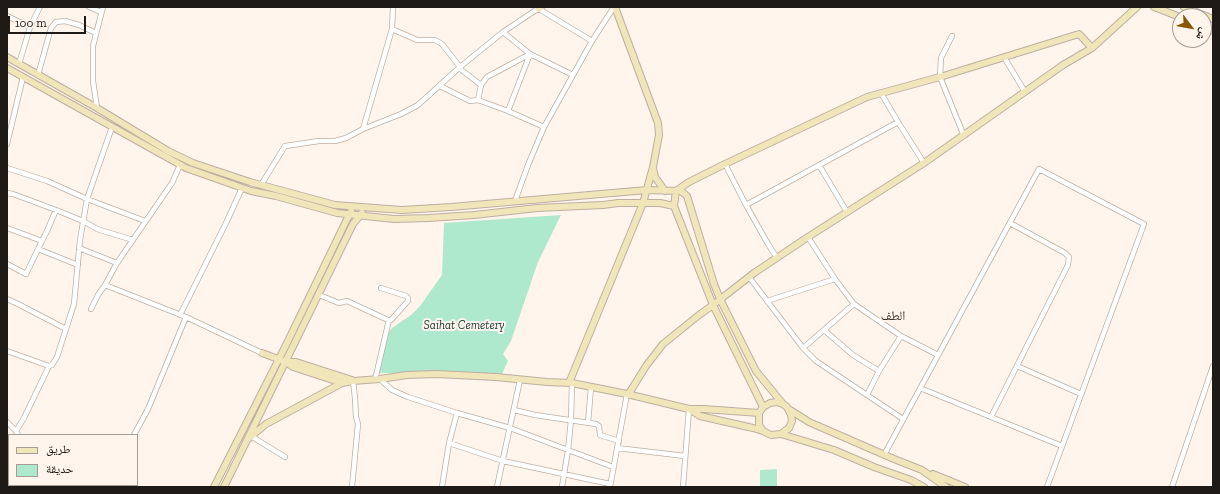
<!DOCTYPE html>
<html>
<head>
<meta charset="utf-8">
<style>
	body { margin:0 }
	#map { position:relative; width:1220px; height:494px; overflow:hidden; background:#fff5ed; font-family:"Zilla Slab","Noto Naskh Arabic",serif }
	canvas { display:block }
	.frame { position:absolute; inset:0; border:8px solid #201a16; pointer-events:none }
	.legend { position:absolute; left:8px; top:434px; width:130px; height:52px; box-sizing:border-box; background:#fff5ed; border:1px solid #a69d97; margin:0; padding:5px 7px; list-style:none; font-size:12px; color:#201a16 }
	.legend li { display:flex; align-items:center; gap:8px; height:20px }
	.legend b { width:20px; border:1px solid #a69d97 }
	.north { position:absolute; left:1172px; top:8px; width:40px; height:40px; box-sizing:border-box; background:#fff5ed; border:1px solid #a69d97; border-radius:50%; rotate:122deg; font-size:11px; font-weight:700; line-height:16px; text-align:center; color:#201a16 }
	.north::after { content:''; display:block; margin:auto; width:14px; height:18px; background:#8b5704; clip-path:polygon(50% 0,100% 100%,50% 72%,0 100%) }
	.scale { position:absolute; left:8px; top:16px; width:78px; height:18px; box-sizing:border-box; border:2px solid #201a16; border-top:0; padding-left:5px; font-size:12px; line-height:14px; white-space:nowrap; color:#201a16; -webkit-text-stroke:3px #fff5ed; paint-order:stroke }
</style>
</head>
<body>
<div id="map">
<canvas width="1220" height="494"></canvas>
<div class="frame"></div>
<ul class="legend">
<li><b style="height:5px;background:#f1e5ba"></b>طريق</li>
<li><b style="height:11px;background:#aee9cd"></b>حديقة</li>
</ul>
<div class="north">ش</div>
<div class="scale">100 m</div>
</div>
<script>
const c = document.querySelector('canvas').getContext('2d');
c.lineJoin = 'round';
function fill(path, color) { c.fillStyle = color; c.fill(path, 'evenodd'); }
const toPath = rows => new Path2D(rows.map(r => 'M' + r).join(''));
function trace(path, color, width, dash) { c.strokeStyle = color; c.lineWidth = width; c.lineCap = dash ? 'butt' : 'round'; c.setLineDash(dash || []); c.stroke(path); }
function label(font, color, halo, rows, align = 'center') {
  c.font = font + ' "Zilla Slab","Noto Naskh Arabic",serif'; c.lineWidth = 4; c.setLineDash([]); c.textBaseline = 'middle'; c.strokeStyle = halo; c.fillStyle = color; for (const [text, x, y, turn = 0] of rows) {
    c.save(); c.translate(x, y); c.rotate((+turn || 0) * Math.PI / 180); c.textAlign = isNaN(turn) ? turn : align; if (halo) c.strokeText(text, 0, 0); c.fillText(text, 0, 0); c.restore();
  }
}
fill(toPath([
	[561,215,538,262,511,341,503,354,508,361,502,374,378,373,387,334,392,328,411,315,420,306,442,275,444,223],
	[777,469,777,487,760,487,760,470]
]), '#aee9cd');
const street = toPath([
	[89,7,101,12],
	[7,16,30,27],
	[392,29,417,40,435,40,442,44,460,67],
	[503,32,530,54,573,75],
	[952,36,941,58,940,77,964,136],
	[530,54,487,77,481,85,478,100,508,111,544,127],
	[1004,57,1025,92],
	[19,64,30,27,40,7],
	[459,68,481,85],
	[38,75,51,28,56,22,65,21,79,25,96,33],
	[440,86,470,101,478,100],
	[881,93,898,122,924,163],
	[97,108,93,81,93,46,103,7],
	[508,111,530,54],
	[363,129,392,29,393,7],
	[7,144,23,77],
	[725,164,746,205,768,244,777,258],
	[819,165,847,212],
	[7,168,47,181,87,199,145,221],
	[261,185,285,146,319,141,335,141,346,138,363,129,401,114,418,105,460,67,503,32,536,10,539,9,592,41],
	[7,193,13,194,56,210,83,221,97,229,133,240],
	[515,201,528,165,544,127,592,41,614,7],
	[746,205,898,122],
	[7,228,42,241,26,274,7,264],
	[808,237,835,279,854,304,901,336,938,355],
	[42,241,47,231,56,210],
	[79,248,117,263],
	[38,249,78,265],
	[749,277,803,348,816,361,903,419],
	[105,285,186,317,262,353],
	[319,295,339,303,347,301,388,320,391,320,408,301,408,298,406,296,381,288],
	[7,299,20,305,66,329],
	[767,301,835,279],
	[91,309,98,295,105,285,117,263,172,183,180,165],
	[180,315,226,223,242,188],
	[824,330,853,355,879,371],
	[803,348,854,304],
	[7,351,49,366],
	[1017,366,1081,394],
	[380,379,392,390,408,397,457,413,510,428,613,467],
	[375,380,389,320],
	[920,388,1062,446],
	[867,395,879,371,901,336],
	[514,410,535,415,596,424,599,426,600,435,619,441],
	[991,417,1068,265,1069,257,1065,253,1010,223],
	[7,422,16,431,18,435],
	[588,423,591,387],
	[16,431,24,418,49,366,52,365,57,357,74,304,80,240,87,199,112,127],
	[134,435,148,409,186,317],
	[251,436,285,457],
	[449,443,503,461,610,484],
	[617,448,685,456],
	[884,455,1039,169,1144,224,1047,487],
	[74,485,78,487],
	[7,487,9,483],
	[118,487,119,485],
	[352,487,358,424,356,417,355,398,353,381],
	[442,487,449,443,457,413],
	[497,487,520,380],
	[562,487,568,450,571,420,572,383],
	[610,487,627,394],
	[683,487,689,409],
	[1172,487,1213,366]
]);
const secondary = toPath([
	[1154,7,1180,17],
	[1184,7,1213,19],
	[539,9,541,7],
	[1204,27,1213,31],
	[7,57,97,108,168,151,193,163,250,182,335,205,402,210,451,207,647,190,681,191,687,196,714,284,720,299,756,371,783,404],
	[7,68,186,168,251,191,276,196,337,213,394,219,429,218,474,215,537,208,603,205,618,203,660,203,674,206,713,305,763,407],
	[653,168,655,177,665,191],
	[674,206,676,191,689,182,725,164,867,97,940,77,1079,34,1092,48],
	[262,353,286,362,293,367,342,383],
	[286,362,296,362,352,380],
	[569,383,643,203,653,167,659,135,658,123,615,7],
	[628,395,646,366,663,344,699,315,713,305,754,273,808,237,924,163,1063,65,1092,48,1137,7],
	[689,409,700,416,753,428,763,431,771,435,781,434,789,428,792,421,791,415,787,407,783,404,777,402,770,403,763,407,759,413,759,425,763,431],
	[790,410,809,422,894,459,922,470,946,487],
	[781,434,834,450,874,467,911,480,924,487],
	[247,440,266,424,342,383,353,381,380,379,407,375,437,374,496,377,547,382,572,383,627,394,689,409,704,409,759,413],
	[933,474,965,487],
	[214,487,287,343,351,211],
	[224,487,353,224,362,213]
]);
trace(street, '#beafa3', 6);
trace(secondary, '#beafa3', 8);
trace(street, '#fff', 4.5);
trace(secondary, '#f1e5ba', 6);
label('italic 12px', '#163b2c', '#fff5ed', [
	["Saihat Cemetery",464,326]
]);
label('13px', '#41342b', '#fff5ed', [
	["الطف",893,316]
]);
</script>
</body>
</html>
